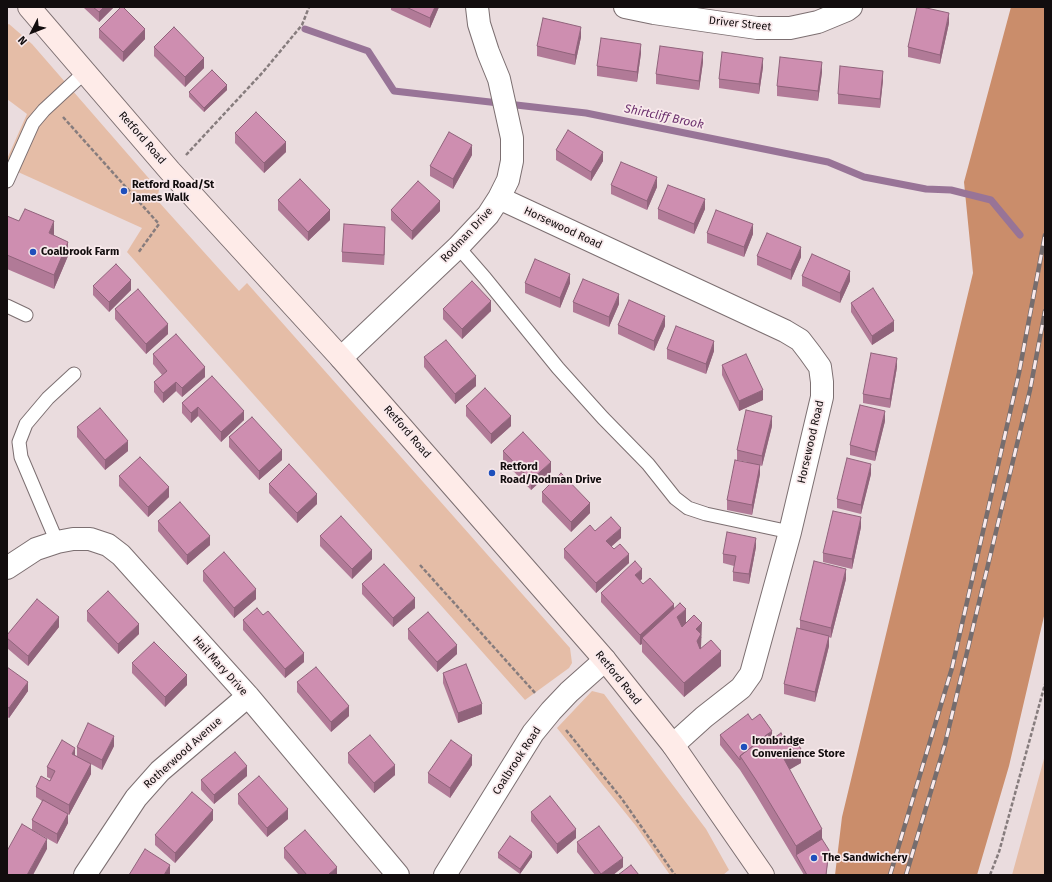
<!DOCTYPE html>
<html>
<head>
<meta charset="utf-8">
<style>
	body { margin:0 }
	#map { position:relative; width:1052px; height:882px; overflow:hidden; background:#eadcde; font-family:"Fira Sans",sans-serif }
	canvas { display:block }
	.frame { position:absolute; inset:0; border:8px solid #120d0e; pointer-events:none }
	.north { position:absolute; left:12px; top:12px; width:40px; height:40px; -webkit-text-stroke:3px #f8e9eb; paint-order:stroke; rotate:228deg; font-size:11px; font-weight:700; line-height:16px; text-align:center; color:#120d0e }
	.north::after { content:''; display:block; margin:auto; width:14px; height:18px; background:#120d0e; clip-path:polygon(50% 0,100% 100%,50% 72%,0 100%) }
</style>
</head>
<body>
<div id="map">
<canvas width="1052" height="882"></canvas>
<div class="frame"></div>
<div class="north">N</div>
</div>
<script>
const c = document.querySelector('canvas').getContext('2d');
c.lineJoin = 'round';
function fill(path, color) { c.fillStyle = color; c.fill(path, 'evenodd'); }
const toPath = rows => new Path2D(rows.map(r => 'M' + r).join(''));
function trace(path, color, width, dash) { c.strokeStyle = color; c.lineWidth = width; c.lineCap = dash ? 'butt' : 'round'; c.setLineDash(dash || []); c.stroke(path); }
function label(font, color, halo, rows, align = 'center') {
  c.font = font + ' "Fira Sans",sans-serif'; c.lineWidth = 3.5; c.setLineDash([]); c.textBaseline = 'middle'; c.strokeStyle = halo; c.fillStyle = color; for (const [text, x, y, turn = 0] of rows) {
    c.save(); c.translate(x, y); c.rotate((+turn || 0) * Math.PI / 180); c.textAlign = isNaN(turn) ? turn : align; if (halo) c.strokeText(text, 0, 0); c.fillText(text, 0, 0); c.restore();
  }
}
fill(toPath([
	[9,24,32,44,159,190,157,200,239,291,247,283,570,648,572,663,569,668,525,700,127,252,142,228,7,167,7,159,27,114,7,99,7,25],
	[592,691,604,694,706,829,729,870,723,875,670,875,636,826,557,728],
	[1045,755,1045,875,1012,875]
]), '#e5bda7');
fill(toPath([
	[1011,7,1045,7,1045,612,1009,766,977,875,835,875,842,817,973,273,964,182]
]), '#ca8d6b');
trace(toPath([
	[305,29,368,51,394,91,586,113,828,162,864,177,926,189,951,190,991,200,1020,235]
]), '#987497', 7);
const lane = toPath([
	[7,181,33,123,44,110,85,72],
	[458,247,485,278,558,368,603,418,648,464,675,498,688,508,706,514,790,532],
	[7,306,26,315],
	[57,542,21,457,19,442,26,424,48,398,74,374]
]);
const street = toPath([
	[625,7,654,13,757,28,790,28,818,22,847,10,851,7],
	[499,198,785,331,800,340,810,353,820,367,822,382,822,397,790,532,751,674,741,688,704,717,673,745],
	[341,358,458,247,488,215,499,198,508,180,512,161,512,138,499,79,488,52,479,24,477,7],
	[7,568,36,549,57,542,73,539,90,539,108,545,121,555,248,696,398,875],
	[85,875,136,798,160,771,248,696],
	[445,875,533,733,551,711,569,692,605,660]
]);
const secondary = toPath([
	[29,7,170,171,341,358,605,660,673,745,763,875]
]);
trace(lane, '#7c6f71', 15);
trace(street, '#7c6f71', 24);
trace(secondary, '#7c6f71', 24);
trace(toPath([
	[63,117,159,224,138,253],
	[186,155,263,72,302,25,309,7],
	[420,565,536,694],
	[566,730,622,799,675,875],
	[990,875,999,852,1045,684]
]), '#867c7d', 2.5, [4, 2]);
trace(lane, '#fff', 13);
trace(street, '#fff', 22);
trace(secondary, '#feebe8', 22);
const rail = toPath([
	[890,875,952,668,1019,373,1045,235],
	[906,875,945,744,1030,390,1045,311]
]);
trace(rail, '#766d6e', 4.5);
trace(rail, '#f8e9eb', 3, [9]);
fill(toPath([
	[84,7,114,7,99,22,84,8],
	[391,7,439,7,430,28,391,10],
	[949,23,940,64,908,57,908,47],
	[99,29,145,39,123,62,99,38],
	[581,37,575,65,537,56,537,46],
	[154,47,204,68,185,87,154,56],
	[641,53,637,82,597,76,597,66],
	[703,62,699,90,656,84,656,74],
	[763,67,759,94,719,88,719,79],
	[822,72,818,101,777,96,777,86],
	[883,80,880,108,838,104,838,94],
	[227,90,204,112,189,97,189,92],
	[235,133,286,152,264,173,235,143],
	[556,150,603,161,591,181,556,160],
	[472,155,453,189,430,176,430,166],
	[611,185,657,187,647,210,611,194],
	[278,200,330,220,308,241,278,210],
	[658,209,705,209,694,234,658,219],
	[391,210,440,211,412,240,391,220],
	[7,216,54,236,68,256,54,289,7,269],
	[707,233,753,234,744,257,707,243],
	[385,237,384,265,342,262,342,252],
	[757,256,801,257,791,280,757,265],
	[802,276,850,281,840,303,802,286],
	[525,283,570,283,560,308,525,293],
	[93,286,131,290,109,312,93,295],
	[573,302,619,304,609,327,573,312],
	[851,303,894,331,872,345,851,312],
	[115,309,168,334,146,354,115,319],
	[443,309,491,311,462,339,443,319],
	[618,325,665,326,654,351,618,334],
	[667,349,714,351,706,374,667,359],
	[153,354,205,377,182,397,176,391,163,403,154,392,154,382,162,375,153,364],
	[424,357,476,386,455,404,424,367],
	[722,365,763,400,739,411,722,375],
	[897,367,890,408,863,403,863,394],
	[212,376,244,420,221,442,198,416,191,423,182,413,182,403],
	[466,406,511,426,491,444,466,416],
	[885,421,875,461,850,455,850,445],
	[772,426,762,466,760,465,760,474,752,515,727,510,727,500,747,462,737,460,737,450],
	[77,427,128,451,105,470,77,437],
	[229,437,282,460,259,480,229,447],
	[503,451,551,472,531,490,503,460],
	[871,474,861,514,837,508,837,499],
	[119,476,169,497,148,517,119,486],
	[269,484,317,504,297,523,269,493],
	[542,492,590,513,571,532,542,502],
	[158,521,210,545,187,565,158,531],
	[861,527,852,569,823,562,823,553],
	[595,531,621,538,611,547,629,563,596,593,564,558,564,549],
	[320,536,372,559,352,579,320,546],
	[756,547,749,584,733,581,733,572,734,566,723,563,723,554],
	[203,571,256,599,234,618,203,581],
	[642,579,640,581,643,584,674,608,686,623,702,638,701,638,701,648,721,666,684,697,642,652,642,644,640,645,601,602,601,593],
	[846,579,831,638,829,637,829,646,815,702,784,694,784,684,800,629,800,620],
	[362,584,415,608,393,627,362,594],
	[87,611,139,634,118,654,87,621],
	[263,615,304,662,285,678,243,630,243,620],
	[59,627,28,666,7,648,7,635],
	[408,629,457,654,437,672,408,639],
	[132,663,187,685,165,707,132,673],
	[7,667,28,691,9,718,7,717],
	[443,673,482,714,458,723,443,683],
	[297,682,349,716,331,732,297,692],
	[752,720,772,740,801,763,789,769,829,855,826,875,804,875,756,795,740,770,720,745,720,735],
	[114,746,102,770,91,764,91,774,69,815,68,814,68,823,57,844,32,830,32,820,42,801,36,797,36,787,50,781,51,779,47,777,47,767,75,755,77,756,77,747],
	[348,753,395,775,374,793,348,763],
	[472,765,450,798,428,783,428,773],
	[247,776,214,804,201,790,201,780],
	[238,794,288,819,267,837,238,804],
	[531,812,576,838,557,854,531,821],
	[213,820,175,863,155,845,155,835],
	[577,842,623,867,613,875,595,875,577,852],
	[284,848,337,875,299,875,284,858],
	[498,853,532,857,520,874,498,858]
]), '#b17a97');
fill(toPath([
	[104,7,114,7,99,22,99,12],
	[435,7,439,7,430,28,430,18],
	[949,13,949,23,940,64,940,55],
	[581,27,581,37,575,65,575,55],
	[145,29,145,39,123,62,123,52],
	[641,44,641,53,637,82,637,72],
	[703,52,703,62,699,90,699,81],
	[204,58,204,68,185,87,185,77],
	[763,58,763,67,759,94,759,84],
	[822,62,822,72,818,101,818,91],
	[883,71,883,80,880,108,880,99],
	[227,85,227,90,204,112,204,108],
	[286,142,286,152,264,173,264,163],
	[472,145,472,155,453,189,453,179],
	[603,152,603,161,591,181,591,172],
	[657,177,657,187,647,210,647,201],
	[705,199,705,209,694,234,694,224],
	[440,201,440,211,412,240,412,231],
	[330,210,330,220,308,241,308,232],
	[54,221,54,236,49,233],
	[753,224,753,234,744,257,744,247],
	[385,227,385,237,384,265,384,255],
	[68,242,68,256,54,289,54,275],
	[801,247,801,257,791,280,791,270],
	[850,271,850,281,840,303,840,293],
	[570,274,570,283,560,308,560,298],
	[131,280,131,290,109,312,109,302],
	[619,294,619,304,609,327,609,317],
	[491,301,491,311,462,339,462,329],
	[665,316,665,326,654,351,654,341],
	[894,321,894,331,872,345,872,336],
	[168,324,168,334,146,354,146,344],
	[714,341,714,351,706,374,706,364],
	[897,358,897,367,890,408,890,399],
	[205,367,205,377,182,397,182,388],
	[476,376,476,386,455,404,455,394],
	[176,382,176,391,163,403,163,393],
	[763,390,763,400,739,411,739,401],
	[198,407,198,416,191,423,191,413],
	[244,411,244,420,221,442,221,432],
	[885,411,885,421,875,461,875,452],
	[511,416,511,426,491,444,491,434],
	[772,416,772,426,762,466,762,456],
	[128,441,128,451,105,470,105,460],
	[282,450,282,460,259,480,259,471],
	[551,462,551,472,531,490,531,480],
	[871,464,871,474,861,514,861,505],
	[760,465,760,474,752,515,752,505],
	[169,487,169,497,148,517,148,507],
	[317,494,317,504,297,523,297,513],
	[590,503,590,513,571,532,571,522],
	[861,517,861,527,852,569,852,559],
	[621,528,621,538,606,551,606,541],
	[210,536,210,545,187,565,187,555],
	[756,538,756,547,749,584,749,574],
	[372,550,372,559,352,579,352,569],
	[629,554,629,563,596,593,596,583],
	[642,569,642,579,635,585,635,575],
	[846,569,846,579,831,638,831,628],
	[256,589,256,599,234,618,234,608],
	[415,598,415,608,393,627,393,618],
	[674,604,674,613,642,638,642,644,640,645,640,635],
	[686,609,686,623,677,632,677,617],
	[59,617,59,627,28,666,28,656],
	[702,623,701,648,697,655,696,629],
	[139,624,139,634,118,654,118,644],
	[829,636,829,646,815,702,815,692],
	[457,645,457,654,437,672,437,662],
	[721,651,721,666,684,697,684,683],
	[304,653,304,662,285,678,285,669],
	[187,675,187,685,165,707,165,697],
	[28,682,28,691,9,718,9,708],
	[482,704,482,714,458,723,458,713],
	[349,706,349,716,331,732,331,722],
	[772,731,772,740,765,736],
	[114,736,114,746,102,770,102,760],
	[75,748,75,758,72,754],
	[801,749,801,763,784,773,784,759],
	[472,755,472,765,450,798,450,788],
	[91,764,91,774,69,815,69,805],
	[395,765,395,775,374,793,374,783],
	[247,766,247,776,214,804,214,795],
	[288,809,288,819,267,837,267,828],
	[213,810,213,820,175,863,175,853],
	[68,814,68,823,57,844,57,834],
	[576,829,576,838,557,854,557,844],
	[822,829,822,844,796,855,796,860,796,846],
	[47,839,47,849,33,875,27,875],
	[532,852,532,857,520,874,520,869],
	[623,858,623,867,613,875,601,875,601,874],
	[170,865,170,874,164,875],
	[337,867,337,875,328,875]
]), '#90637b');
const building = toPath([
	[93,7,104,7,99,12,93,7],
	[121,7,123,7,145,29,123,52,99,29,121,7],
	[406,7,435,7,430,18,406,7],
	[917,7,922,7,949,13,940,55,908,47,917,7],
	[543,18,581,27,575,55,537,46,543,18],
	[174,27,204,58,185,77,154,47,174,27],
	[601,38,641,44,637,72,597,66,601,38],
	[660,46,703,52,699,81,656,74,660,46],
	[722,52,763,58,759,84,719,79,722,52],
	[780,57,822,62,818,91,777,86,780,57],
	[840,66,883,71,880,99,838,94,840,66],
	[212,70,227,85,204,108,189,92,212,70],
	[256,112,286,142,264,163,235,133,256,112],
	[568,130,603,152,591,172,556,150,568,130],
	[449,132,472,145,453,179,430,166,449,132],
	[621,162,657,177,647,201,611,185,621,162],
	[300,179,330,210,308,232,278,200,300,179],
	[418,181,440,201,412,231,391,210,418,181],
	[668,185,705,199,694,224,658,209,668,185],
	[25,209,54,221,49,233,68,242,54,275,7,255,7,216,19,221,25,209],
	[716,210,753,224,744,247,707,233,716,210],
	[344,224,385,227,384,255,342,252,344,224],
	[767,233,801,247,791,270,757,256,767,233],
	[812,254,850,271,840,293,802,276,812,254],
	[535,259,570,274,560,298,525,283,535,259],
	[116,264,131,280,109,302,93,286,116,264],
	[583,279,619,294,609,317,573,302,583,279],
	[472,281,491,301,462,329,443,309,472,281],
	[873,288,894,321,872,336,851,303,873,288],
	[138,289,168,324,146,344,115,309,138,289],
	[629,300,665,316,654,341,618,325,629,300],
	[676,326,714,341,706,364,667,349,676,326],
	[176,334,205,367,182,388,176,382,163,393,154,382,167,371,153,354,176,334],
	[446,340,476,376,455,394,424,357,446,340],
	[871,353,897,358,890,399,863,394,871,353],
	[746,354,763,390,739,401,722,365,746,354],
	[212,376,244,411,221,432,198,407,191,413,182,403,212,376],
	[485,388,511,416,491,434,466,406,485,388],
	[860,405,885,411,875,452,850,445,860,405],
	[100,408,128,441,105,460,77,427,100,408],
	[746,410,772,416,762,456,737,450,746,410],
	[252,417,282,450,259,471,229,437,252,417],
	[523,432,551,462,531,480,503,451,523,432],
	[140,457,169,487,148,507,119,476,140,457],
	[847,458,871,464,861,505,837,499,847,458],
	[735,460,760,465,752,505,727,500,735,460],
	[289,464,317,494,297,513,269,484,289,464],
	[561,473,590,503,571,522,542,492,561,473],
	[180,502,210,536,187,555,158,521,180,502],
	[833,511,861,517,852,559,823,553,833,511],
	[341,516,372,550,352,569,320,536,341,516],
	[611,517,621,528,606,541,614,549,620,544,629,554,596,583,564,549,590,525,595,531,611,517],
	[727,532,756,538,749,574,733,572,736,556,723,554,727,532],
	[224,552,256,589,234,608,203,571,224,552],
	[635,561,642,569,635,575,643,584,650,578,674,604,640,635,601,593,635,561],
	[814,561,846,569,831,628,800,620,814,561],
	[384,564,415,598,393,618,362,584,384,564],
	[108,591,139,624,118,644,87,611,108,591],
	[37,599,59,617,28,656,7,638,7,635,37,599],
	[680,603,686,609,677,617,682,627,694,615,702,623,696,629,701,634,697,641,700,649,711,640,721,651,684,683,642,638,680,603],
	[257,608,263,615,268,611,304,653,285,669,243,620,257,608],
	[428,612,457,645,437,662,408,629,428,612],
	[797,628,829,636,815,692,784,684,797,628],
	[154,642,187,675,165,697,132,663,154,642],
	[466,664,482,704,458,713,443,673,466,664],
	[7,667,28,682,9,708,7,707,7,667],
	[316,667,349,706,331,722,297,682,316,667],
	[748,714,752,720,760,714,772,731,765,736,766,736,740,756,740,760,720,735,748,714],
	[88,723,114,736,102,760,77,747,88,723],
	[781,733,786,741,793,736,801,749,784,759,822,829,796,846,756,780,740,756,768,734,771,740,781,733],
	[370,735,395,765,374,783,348,753,370,735],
	[62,740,75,748,72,754,91,764,69,805,36,787,41,776,50,781,55,771,47,767,62,740],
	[451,740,472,755,450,788,428,773,451,740],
	[235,752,247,766,214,795,201,780,235,752],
	[259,776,288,809,267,828,238,794,259,776],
	[192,792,213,810,175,853,155,835,192,792],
	[550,796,576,829,557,844,531,812,550,796],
	[43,800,68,814,57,834,32,820,43,800],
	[22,824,47,839,27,875,7,875,7,851,22,824],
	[599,826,623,858,601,874,577,842,599,826],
	[305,830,337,867,328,875,307,875,284,848,305,830],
	[510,836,532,852,520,869,498,853,510,836],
	[822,839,829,850,826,875,807,875,796,855,822,839],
	[145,849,170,865,164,875,129,875,145,849],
	[631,865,639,875,618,875,631,865]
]);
fill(building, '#ce8eb0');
trace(building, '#90637b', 1);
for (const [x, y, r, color] of [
	[124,191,4,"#1e4fbc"],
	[33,252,4,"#1e4fbc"],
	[492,473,4,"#1e4fbc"],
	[744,747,4,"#1e4fbc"],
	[814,858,4,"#1e4fbc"]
]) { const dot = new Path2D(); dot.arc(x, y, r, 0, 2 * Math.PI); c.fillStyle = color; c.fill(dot); trace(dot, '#f8e9eb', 1.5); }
label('11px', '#120d0e', '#f8e9eb', [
	["Driver Street",740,24,6],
	["Retford Road",142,138,49],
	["Horsewood Road",563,228,25],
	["Rodman Drive",467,235,-47],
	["Retford Road",407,432,49],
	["Horsewood Road",811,442,-77],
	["Hail Mary Drive",220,666,48],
	["Retford Road",618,678,51],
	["Rotherwood Avenue",183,753,-42],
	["Coalbrook Road",517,761,-57]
]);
label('bold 11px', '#120d0e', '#f8e9eb', [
	["Retford Road/St",132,185],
	["James Walk",132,198],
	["Coalbrook Farm",41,252],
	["Retford",500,467],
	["Road/Rodman Drive",500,480],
	["Ironbridge",752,741],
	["Convenience Store",752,754],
	["The Sandwichery",822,858]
], 'left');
label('italic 12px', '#6c316e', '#f8e9eb', [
	["Shirtcliff Brook",664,117,12]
]);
</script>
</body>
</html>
